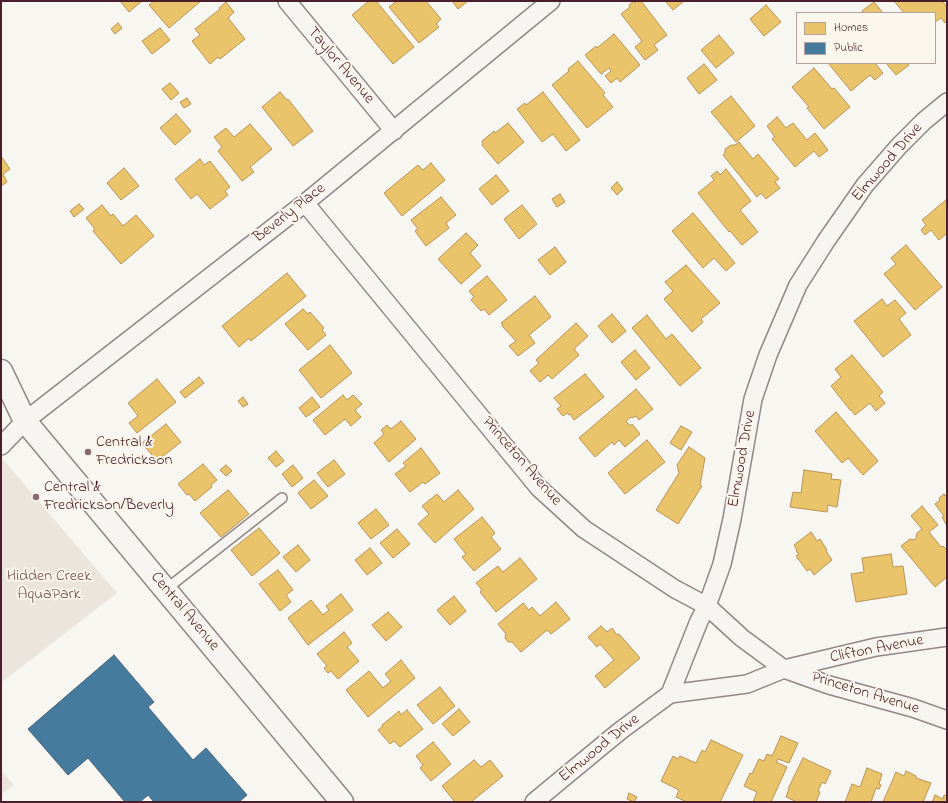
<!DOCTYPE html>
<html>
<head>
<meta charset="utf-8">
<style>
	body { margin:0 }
	#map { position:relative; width:948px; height:803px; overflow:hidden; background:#f8f6f0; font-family:"Indie Flower",sans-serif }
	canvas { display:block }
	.frame { position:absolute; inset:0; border:2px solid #4a1f2b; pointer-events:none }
	.legend { position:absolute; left:796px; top:12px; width:140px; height:52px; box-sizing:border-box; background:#fbf7ec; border:1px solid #b4a19f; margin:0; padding:5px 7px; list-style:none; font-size:12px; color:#4a1f2b }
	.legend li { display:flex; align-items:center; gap:8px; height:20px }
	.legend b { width:20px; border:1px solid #b4a19f }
</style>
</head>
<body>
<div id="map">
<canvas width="948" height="803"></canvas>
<div class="frame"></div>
<ul class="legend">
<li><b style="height:11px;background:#e9c46a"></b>Homes</li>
<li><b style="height:11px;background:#457b9d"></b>Public</li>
</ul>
</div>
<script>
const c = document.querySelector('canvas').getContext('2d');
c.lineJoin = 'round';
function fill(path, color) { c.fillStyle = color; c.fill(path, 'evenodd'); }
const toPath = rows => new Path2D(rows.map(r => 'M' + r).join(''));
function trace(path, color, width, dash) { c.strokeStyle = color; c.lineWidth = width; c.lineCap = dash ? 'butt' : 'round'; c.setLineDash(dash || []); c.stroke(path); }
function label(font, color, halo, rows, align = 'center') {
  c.font = font + ' "Indie Flower",sans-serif'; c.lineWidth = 4; c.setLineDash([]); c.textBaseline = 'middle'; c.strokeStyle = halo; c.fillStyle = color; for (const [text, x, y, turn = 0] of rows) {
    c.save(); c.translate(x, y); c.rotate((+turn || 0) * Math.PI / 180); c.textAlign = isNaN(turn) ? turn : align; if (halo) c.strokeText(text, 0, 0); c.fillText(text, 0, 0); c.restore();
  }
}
fill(toPath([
	[1,457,117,593,1,683],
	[1,770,14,785,1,795]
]), '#ece5de');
const homes = toPath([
	[120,1,142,1,129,12,120,1],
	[154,1,201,1,169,28,149,5,154,1],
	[369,1,376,1,414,47,393,64,352,15,369,1],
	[397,1,426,1,441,19,436,24,439,27,419,43,389,7,397,1],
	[452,1,468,1,458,9,452,1],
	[634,1,635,3,637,1,641,1,667,35,654,45,658,50,645,60,635,47,642,41,621,14,630,7,629,5,634,1],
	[665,1,684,1,673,10,665,1],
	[894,1,942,1,947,7,947,21,945,23,941,18,935,22,935,13,904,13,894,1],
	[226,2,234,12,228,18,245,39,220,59,218,57,210,64,192,41,200,35,195,29,220,9,219,8,226,2],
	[874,2,883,13,863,13,862,11,874,2],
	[766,5,781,22,764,36,750,19,766,5],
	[118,23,122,28,115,34,111,29,118,23],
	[160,28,170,40,152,54,142,41,160,28],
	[614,34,640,65,620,82,617,78,611,83,605,76,611,71,609,68,601,74,585,55,596,46,597,48,614,34],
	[719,35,734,53,716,68,701,50,719,35],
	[578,61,605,93,603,95,613,107,587,128,552,85,569,71,568,69,578,61],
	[828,63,875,63,883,73,875,80,870,75,851,91,828,63],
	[886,63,907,63,909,65,896,75,886,63],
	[704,64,717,80,699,94,687,78,704,64],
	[814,68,832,89,834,88,850,107,824,129,807,108,809,107,792,87,814,68],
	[170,83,179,93,171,100,162,89,170,83],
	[280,92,287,100,288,99,313,131,293,146,262,107,280,92],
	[543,92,580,140,566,151,553,134,542,142,517,109,525,103,526,105,543,92],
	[731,96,755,126,736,142,711,112,731,96],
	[187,98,191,104,184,108,180,102,187,98],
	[176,114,191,131,175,145,160,128,176,114],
	[777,117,786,128,793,123,807,140,815,133,828,150,819,157,814,151,795,167,772,139,775,137,767,126,777,117],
	[508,123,524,142,498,164,482,145,483,143,482,141,494,131,495,133,508,123],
	[250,124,272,149,250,167,254,172,242,181,218,151,222,147,214,137,226,128,234,137,250,124],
	[739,142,753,159,758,154,779,179,775,182,780,188,766,199,761,193,757,197,723,155,725,153,725,149,731,145,735,145,739,142],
	[1,156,10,169,3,174,7,182,1,186,1,156],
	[200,159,204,165,210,161,230,187,225,191,228,195,210,209,197,194,191,199,175,179,200,159],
	[431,163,445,180,402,216,384,193,418,165,423,170,431,163],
	[124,168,139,186,121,200,107,183,124,168],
	[726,169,751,201,740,210,758,232,742,245,730,231,729,232,698,193,714,180,711,176,717,171,720,175,726,169],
	[496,175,509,191,492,205,479,189,496,175],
	[617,182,623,189,617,195,611,188,617,182],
	[560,194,565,202,557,207,552,199,560,194],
	[441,197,456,215,446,223,449,228,426,246,415,231,418,229,411,220,441,197],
	[947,199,947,233,939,240,931,230,925,235,921,230,926,225,922,220,947,199],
	[79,204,84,209,74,217,70,211,79,204],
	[102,205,111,216,113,214,123,226,136,215,154,236,121,264,93,231,95,229,86,218,102,205],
	[522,205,537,224,519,239,504,219,522,205],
	[693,213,735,263,726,271,714,258,703,268,672,231,693,213],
	[466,233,478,245,470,253,481,266,461,284,438,259,466,233],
	[906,245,942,287,915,310,884,274,896,264,891,258,906,245],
	[555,247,566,262,550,275,538,260,555,247],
	[686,265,720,303,701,319,703,322,692,332,664,299,673,291,665,282,686,265],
	[287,273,306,296,251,341,249,338,239,347,222,326,287,273],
	[487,276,507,300,489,315,484,309,481,311,471,300,474,297,469,291,487,276],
	[535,296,551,317,529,335,535,343,518,356,509,346,516,341,502,326,503,325,501,323,535,296],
	[882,299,887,306,895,300,906,313,899,319,911,335,883,357,854,321,882,299],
	[303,309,308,314,310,312,324,328,322,330,326,335,308,350,285,324,303,309],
	[612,314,626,331,612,343,598,326,612,314],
	[647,315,666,339,672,334,701,368,680,386,632,328,647,315],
	[576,323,588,336,574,349,579,355,552,379,548,375,540,382,530,371,539,363,536,360,576,323],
	[330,345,352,373,321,398,299,370,330,345],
	[635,350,650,368,636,380,621,362,635,350],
	[852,355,883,392,879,396,885,403,876,411,870,403,855,415,851,410,850,410,831,386,841,377,835,369,852,355],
	[585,374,604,397,574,420,570,414,569,415,567,413,563,416,557,409,561,406,554,398,585,374],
	[199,377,204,383,185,398,180,392,199,377],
	[157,379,176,402,137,433,129,423,138,416,128,403,157,379],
	[636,389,653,409,639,420,636,416,632,418,631,417,626,421,630,426,632,424,640,434,625,447,619,440,614,445,612,442,595,457,579,438,636,389],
	[343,395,347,400,353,395,362,404,355,410,361,417,351,426,345,419,325,435,313,420,343,395],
	[243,397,248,404,243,407,238,401,243,397],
	[312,397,320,407,306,417,299,408,312,397],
	[836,412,878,461,863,475,848,458,842,463,815,431,836,412],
	[401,421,416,439,389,462,374,443,384,434,381,430,387,425,391,429,401,421],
	[166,424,181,442,157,461,142,443,166,424],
	[681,426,692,432,681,450,670,443,681,426],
	[647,440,665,462,625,494,608,473,647,440],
	[689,447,705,458,700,485,702,486,678,524,656,510,679,473,677,465,689,447],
	[421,448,440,473,425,484,423,482,410,492,395,474,406,466,403,463,421,448],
	[276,451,284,461,276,467,268,458,276,451],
	[334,460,345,474,328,487,317,473,334,460],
	[203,464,217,480,211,485,212,487,195,501,189,494,187,495,178,484,203,464],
	[226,465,232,471,226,476,220,470,226,465],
	[293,465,303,478,292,487,282,474,293,465],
	[804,470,832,474,831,479,841,480,837,507,828,505,827,512,790,507,793,492,801,493,804,470],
	[314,480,328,496,311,509,298,493,314,480],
	[228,490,249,514,221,537,200,513,228,490],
	[458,490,474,509,435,543,418,524,429,514,422,506,437,494,444,502,458,490],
	[944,494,945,496,947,494,947,526,942,517,944,516,935,504,940,500,939,498,944,494],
	[922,506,938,525,929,532,941,547,943,546,947,550,947,577,935,587,901,546,910,539,914,540,916,538,917,533,922,529,911,516,922,506],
	[376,509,389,525,371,539,358,523,376,509],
	[482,517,495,533,491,537,501,549,474,571,462,557,466,554,454,539,482,517],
	[259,528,280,553,252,576,231,550,259,528],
	[397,529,410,544,393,558,380,543,397,529],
	[811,532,817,541,820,539,827,550,826,551,832,560,814,575,810,569,807,571,796,556,799,554,796,551,797,550,794,545,811,532],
	[298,545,310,560,296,572,283,557,298,545],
	[370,548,382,563,367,575,355,560,370,548],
	[891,554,893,567,903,566,907,594,856,602,851,574,864,572,862,558,891,554],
	[520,558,537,579,496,612,480,592,482,590,476,583,498,566,503,572,520,558],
	[278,570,293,590,286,595,291,602,280,611,259,584,278,570],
	[341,594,353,610,308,645,288,618,311,600,323,615,329,610,326,606,341,594],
	[454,596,466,611,450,625,437,610,454,596],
	[556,602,570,619,551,634,547,630,521,652,512,642,508,642,505,638,506,634,498,624,523,603,529,610,532,607,540,616,556,602],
	[388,612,402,627,386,641,372,625,388,612],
	[601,626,607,632,612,628,617,635,619,634,640,658,605,688,595,676,614,660,600,644,597,647,588,637,601,626],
	[344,632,352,643,347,647,359,661,338,679,331,671,328,673,324,668,327,666,317,654,344,632],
	[401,660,415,678,368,717,346,690,369,671,383,688,391,681,385,674,401,660],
	[440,687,455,706,433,724,417,705,440,687],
	[459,709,470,722,453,736,442,724,459,709],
	[407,710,423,729,400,747,394,741,390,744,378,730,383,726,382,725,399,711,401,715,407,710],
	[781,736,798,743,789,763,778,759,776,762,787,767,771,802,753,802,757,792,744,786,750,773,752,774,759,759,764,761,767,754,772,756,781,736],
	[711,740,743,755,720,802,687,802,676,797,679,790,661,781,673,756,678,759,680,756,696,763,702,750,705,752,711,740],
	[433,742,451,764,431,781,420,768,423,765,416,756,433,742],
	[803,758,831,771,825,784,822,782,818,791,820,792,816,802,797,802,786,797,789,789,788,789,803,758],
	[474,760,481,767,490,760,503,776,471,802,455,802,442,786,474,760],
	[867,768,882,774,879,784,881,785,879,789,876,788,871,802,845,802,852,784,860,787,867,768],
	[906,771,916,776,916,778,931,783,923,802,883,802,896,772,904,776,906,771],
	[629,793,637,797,634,802,627,799,629,793],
	[935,795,943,799,944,795,947,796,947,802,932,802,935,795]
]);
fill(homes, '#e9c46a');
trace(homes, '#b99257', 1);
const public = toPath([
	[114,655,154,702,148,707,193,760,206,748,247,795,239,802,154,802,148,795,140,802,125,802,88,758,68,775,28,729,114,655]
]);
fill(public, '#457b9d');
trace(public, '#465f7b', 1);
const lane = toPath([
	[165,590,282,498]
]);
const street = toPath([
	[287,1,394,131],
	[305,203,539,488,584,529,675,589,707,606,742,638,784,669,829,685,913,708,947,720],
	[1,446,25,421,305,203,551,1],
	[670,694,747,684,784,669,876,647,947,637],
	[534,802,620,731,670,694,699,621,707,606,722,564,732,519,753,399,768,355,798,285,826,241,865,185,899,146,924,121,947,102]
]);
const secondary = toPath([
	[1,371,25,421,342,802]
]);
trace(lane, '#918787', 12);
trace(street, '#918787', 20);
trace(secondary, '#918787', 25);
trace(lane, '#f6f5f1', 9);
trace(street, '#f6f5f1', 17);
trace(secondary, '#f6f5f1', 22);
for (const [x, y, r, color] of [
	[88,452,4,"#876a70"],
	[36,497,4,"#876a70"]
]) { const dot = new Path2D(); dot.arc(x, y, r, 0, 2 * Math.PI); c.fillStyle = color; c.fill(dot); trace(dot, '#fbf7ec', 1.5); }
label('16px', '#4a1f2b', '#fbf7ec', [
	["Taylor Avenue",340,66,50],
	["Elmwood Drive",888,163,-49],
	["Beverly Place",290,214,-38],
	["Elmwood Drive",743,459,-80],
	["Princeton Avenue",521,462,49],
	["Central Avenue",184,612,50],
	["Clifton Avenue",877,650,-11],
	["Princeton Avenue",865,694,17],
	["Elmwood Drive",600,749,-39]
]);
label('16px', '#4a1f2b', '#fbf7ec', [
	["Central &",96,443],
	["Fredrickson",96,461],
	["Central &",44,488],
	["Fredrickson/Beverly",44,506]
], 'left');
label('16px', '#704d54', '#fbf7ec', [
	["Hidden Creek",49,577],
	["AquaPark",49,595]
]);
</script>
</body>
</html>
